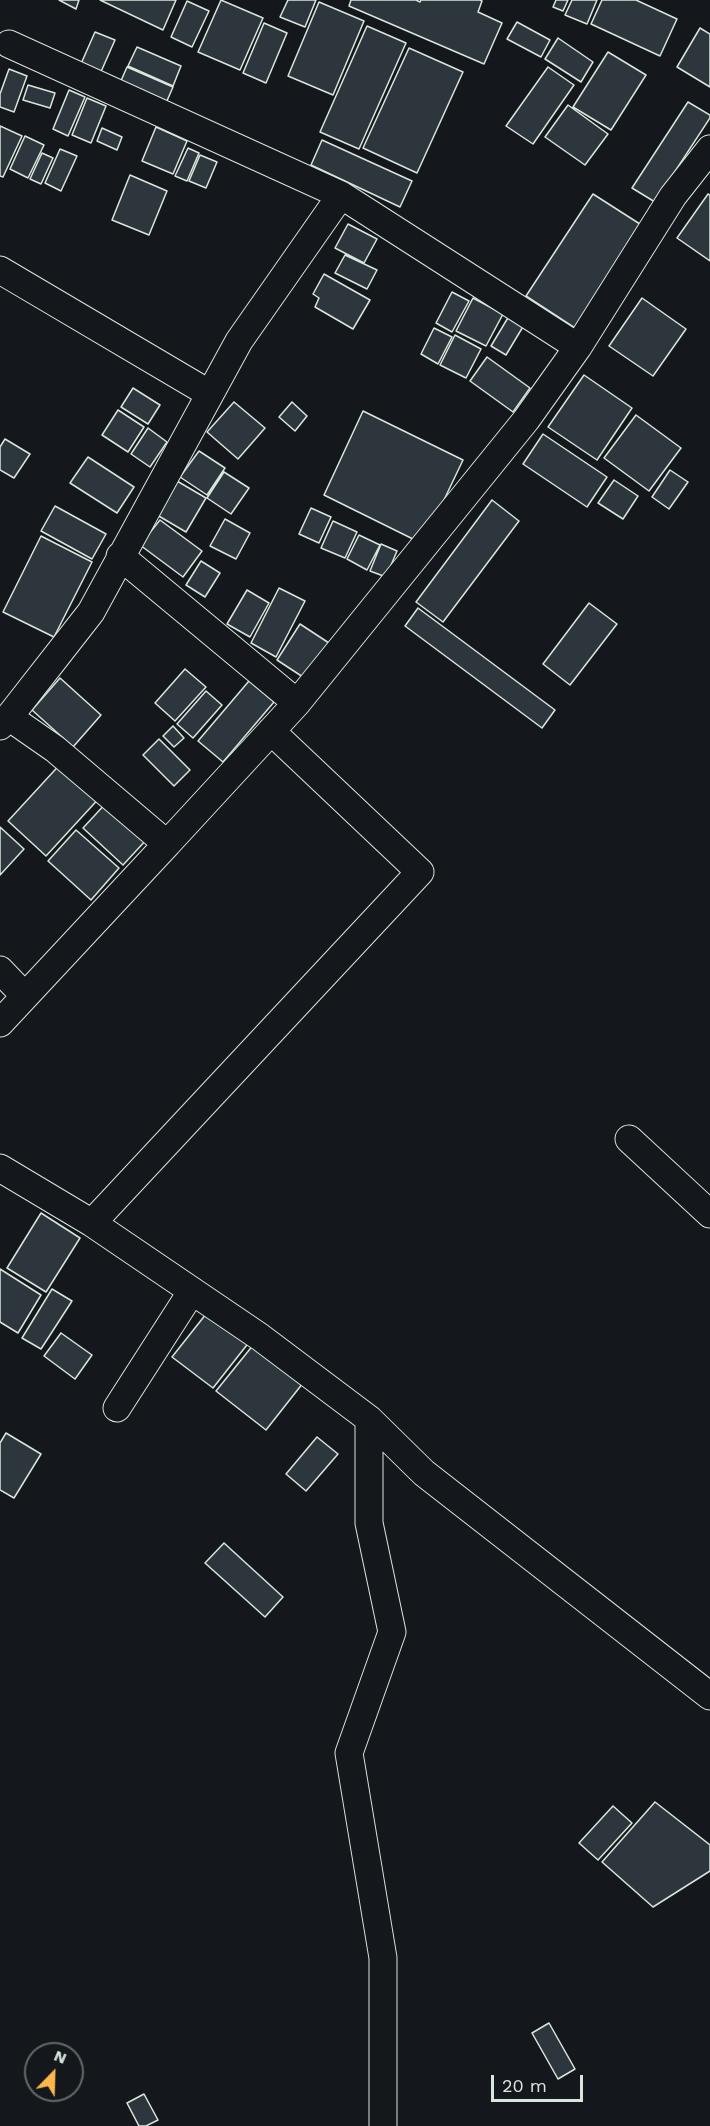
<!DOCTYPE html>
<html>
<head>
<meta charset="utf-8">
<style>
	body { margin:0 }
	#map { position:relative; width:710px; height:2126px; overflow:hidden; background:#14181c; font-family:"Work Sans",sans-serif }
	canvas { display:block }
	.north { position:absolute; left:24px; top:2042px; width:60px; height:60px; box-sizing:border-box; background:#14181c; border:2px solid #626a69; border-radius:50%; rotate:23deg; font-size:16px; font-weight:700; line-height:24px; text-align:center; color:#d8e6dc }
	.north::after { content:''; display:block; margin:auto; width:21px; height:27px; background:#ffb74d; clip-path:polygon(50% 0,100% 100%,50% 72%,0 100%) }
	.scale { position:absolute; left:491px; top:2075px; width:92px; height:27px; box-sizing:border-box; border:3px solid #d8e6dc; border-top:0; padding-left:8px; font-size:18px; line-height:21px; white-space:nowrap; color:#d8e6dc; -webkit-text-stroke:4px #14181c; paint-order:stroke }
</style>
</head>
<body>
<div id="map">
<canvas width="710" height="2126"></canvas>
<div class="north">N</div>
<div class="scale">20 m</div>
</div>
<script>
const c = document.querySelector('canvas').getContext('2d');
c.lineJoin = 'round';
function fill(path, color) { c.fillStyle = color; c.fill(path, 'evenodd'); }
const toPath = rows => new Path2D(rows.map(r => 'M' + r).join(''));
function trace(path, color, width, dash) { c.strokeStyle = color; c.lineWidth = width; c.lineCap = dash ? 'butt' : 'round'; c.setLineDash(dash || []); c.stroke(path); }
const building = toPath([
	[59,0,79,0,76,9,59,0],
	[100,0,176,0,163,30,100,0],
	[221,0,263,18,240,70,198,52,221,0],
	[288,0,316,0,305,27,280,17,288,0],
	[351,0,416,0,420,2,421,0,480,0,482,1,478,12,502,23,484,64,349,6,351,0],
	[556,0,568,0,563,11,553,7,556,0],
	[572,0,597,0,587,24,565,15,572,0],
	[602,0,636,0,677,19,660,56,591,24,602,0],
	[187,1,209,11,192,47,171,37,187,1],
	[319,2,364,21,333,95,288,76,319,2],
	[517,22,550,40,541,57,507,39,517,22],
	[264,23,287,33,266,83,243,73,264,23],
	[367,26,406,43,359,149,320,132,367,26],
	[700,28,710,34,710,87,677,67,700,28],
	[95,32,115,40,100,74,80,66,95,32],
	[558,38,593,62,581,82,545,59,558,38],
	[137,47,181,66,173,86,128,66,137,47],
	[409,48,463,72,417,173,363,148,409,48],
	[608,52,646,75,611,130,573,107,608,52],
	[127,67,173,87,166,103,120,83,127,67],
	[548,67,574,85,533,144,506,126,548,67],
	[9,69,27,76,14,112,0,107,0,94,9,69],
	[28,85,55,93,50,108,23,100,28,85],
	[69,90,85,97,68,136,53,129,69,90],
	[87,98,106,106,91,143,72,135,87,98],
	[688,102,710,115,710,118,655,202,632,188,688,102],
	[568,105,608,134,585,165,545,137,568,105],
	[0,126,22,136,3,177,0,176,0,126],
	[156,127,187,141,173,174,142,161,156,127],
	[102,128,122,137,117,150,97,141,102,128],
	[25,136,44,145,28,178,10,169,25,136],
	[322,140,412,181,400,207,311,165,322,140],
	[188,148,199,153,187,181,175,176,188,148],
	[60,149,77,156,61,191,45,183,60,149],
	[42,153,53,158,41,184,30,179,42,153],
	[200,155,217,162,206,188,189,181,200,155],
	[130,175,167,191,149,235,112,220,130,175],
	[593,194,643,226,575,328,526,296,593,194],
	[708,194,710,195,710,261,677,238,708,194],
	[348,224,377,239,364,263,335,248,348,224],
	[345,255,377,270,367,289,335,273,345,255],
	[324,274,370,300,353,329,315,307,319,298,313,294,324,274],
	[452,292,469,301,452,332,436,323,452,292],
	[473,298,503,314,486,346,456,331,473,298],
	[642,298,686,329,653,376,609,346,642,298],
	[509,316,524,325,506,355,491,346,509,316],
	[434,328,452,337,438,364,421,354,434,328],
	[455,335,481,349,466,378,440,365,455,335],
	[487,357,530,388,513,412,470,381,487,357],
	[584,375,632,408,597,460,548,427,584,375],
	[133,388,160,405,148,424,121,407,133,388],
	[234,402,265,428,238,459,207,432,234,402],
	[292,402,307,416,295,431,279,417,292,402],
	[118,410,144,427,128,452,102,435,118,410],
	[363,411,463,460,423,544,324,495,363,411],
	[636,415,681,448,649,491,604,458,636,415],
	[148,428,167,442,150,467,131,454,148,428],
	[543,434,607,477,587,507,523,464,543,434],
	[5,439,30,454,14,478,0,470,0,447,5,439],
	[199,451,225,468,207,495,180,477,199,451],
	[88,457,134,487,117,513,70,483,88,457],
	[670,470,688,482,669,509,652,497,670,470],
	[224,472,249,488,231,514,207,498,224,472],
	[614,480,638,496,623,519,598,503,614,480],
	[177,481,206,498,186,532,157,515,177,481],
	[492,500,519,521,443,622,416,602,492,500],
	[55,506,106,534,92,559,41,531,55,506],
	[311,508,331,517,319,543,299,534,311,508],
	[225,519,250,533,236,559,210,546,225,519],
	[160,520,202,551,183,577,140,545,160,520],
	[333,521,357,532,345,558,321,548,333,521],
	[359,535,380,545,367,570,347,559,359,535],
	[41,536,92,562,54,637,3,612,41,536],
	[381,544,397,551,386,577,370,571,381,544],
	[201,561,220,573,205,597,186,585,201,561],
	[279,588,305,601,276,657,251,643,279,588],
	[247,590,269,603,250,637,227,624,247,590],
	[589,603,617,624,570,685,543,664,589,603],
	[418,608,555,710,542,728,405,626,418,608],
	[300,624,329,643,306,679,277,660,300,624],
	[185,669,206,687,175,721,155,703,185,669],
	[60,678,101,715,73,747,32,710,60,678],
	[249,681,274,702,223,762,198,741,249,681],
	[206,691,222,705,193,738,177,724,206,691],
	[173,726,184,738,174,747,163,736,173,726],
	[159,739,190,770,174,786,143,755,159,739],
	[65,759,103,794,46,856,8,821,65,759],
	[108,801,148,838,123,865,83,828,108,801],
	[0,827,24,849,0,875,0,827],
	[76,830,119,868,91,900,48,861,76,830],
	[41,1213,80,1238,46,1292,7,1268,41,1213],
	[0,1269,41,1295,18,1333,0,1322,0,1269],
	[52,1289,72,1301,41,1349,22,1338,52,1289],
	[210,1309,250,1341,213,1388,172,1357,210,1309],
	[61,1333,92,1355,75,1379,44,1356,61,1333],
	[254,1344,303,1383,266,1430,216,1391,254,1344],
	[6,1433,41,1454,14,1498,0,1490,0,1443,6,1433],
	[317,1437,338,1454,306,1491,286,1474,317,1437],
	[224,1543,283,1597,265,1617,205,1563,224,1543],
	[655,1802,710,1845,710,1871,653,1907,602,1862,655,1802],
	[613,1806,632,1823,598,1860,579,1843,613,1806],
	[549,2023,575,2069,558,2079,532,2033,549,2023],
	[144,2094,158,2120,146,2126,139,2126,127,2103,144,2094]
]);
fill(building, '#2c363c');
trace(building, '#d8e6dc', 1.5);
const minor = toPath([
	[9,44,341,195],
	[0,270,210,394],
	[120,556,297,703],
	[9,717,91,612,239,341,341,195,578,347],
	[0,726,9,717,55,749,167,844,297,703,526,420,578,347,673,196,710,149],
	[0,970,24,995],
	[0,1023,167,844],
	[629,1139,710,1214],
	[0,1168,92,1223,260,1337,369,1419,424,1473,710,1696],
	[92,1223,420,872,271,731],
	[117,1408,192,1291],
	[369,1419,369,1523,392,1632,349,1753,383,1958,383,2126]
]);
trace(minor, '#d8e6dc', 29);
trace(minor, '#14181c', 27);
</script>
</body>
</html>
